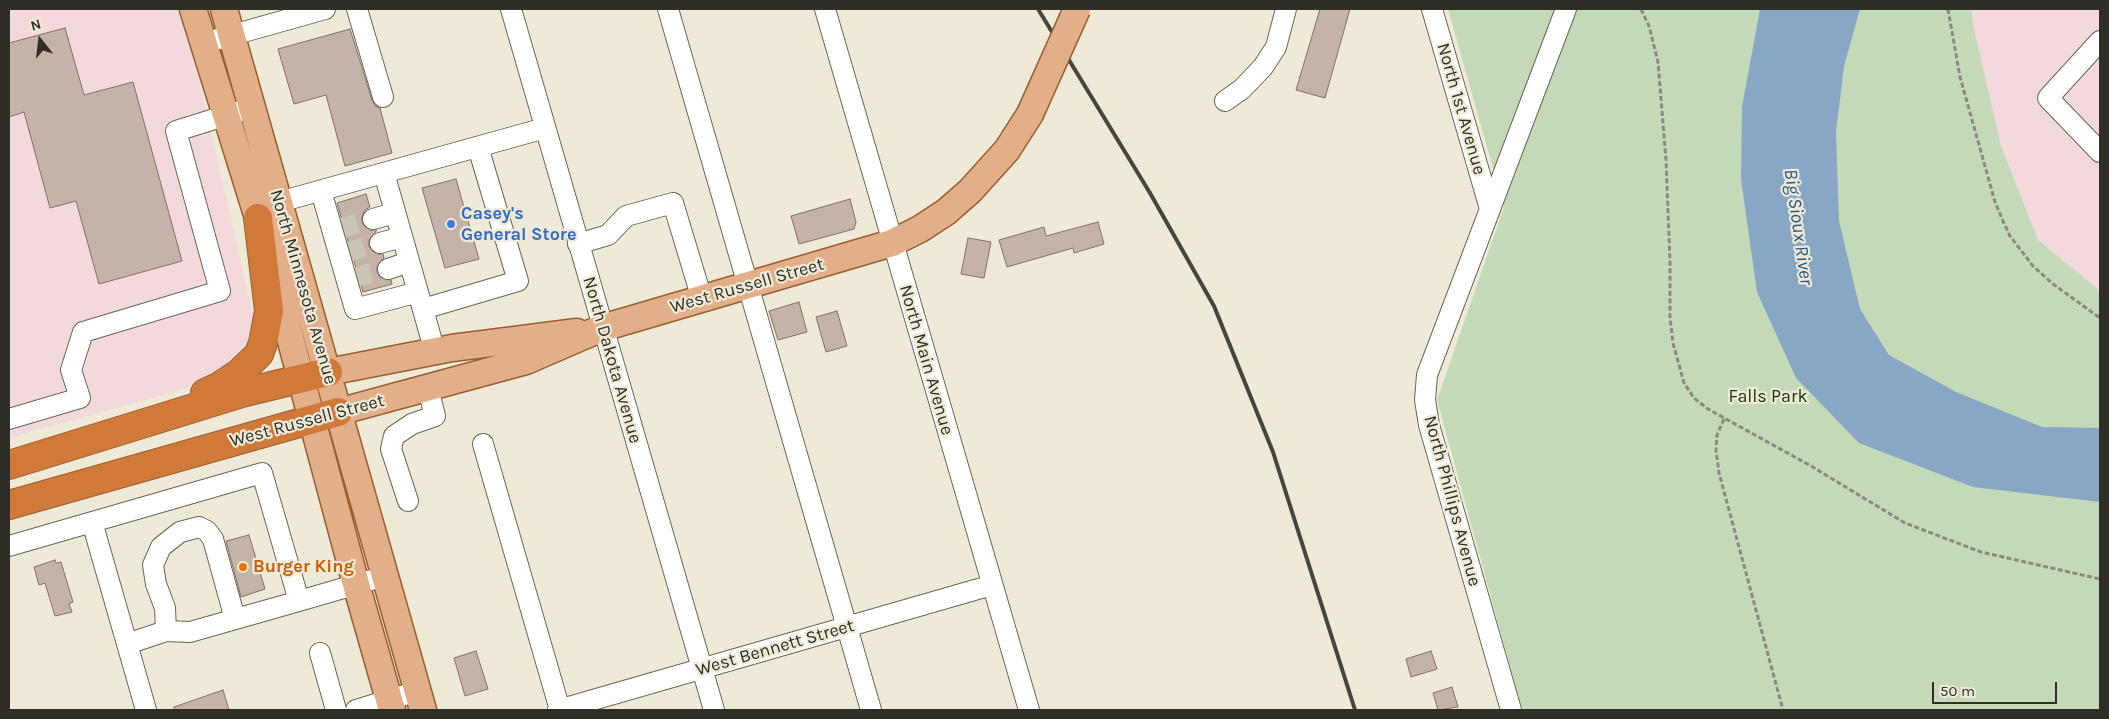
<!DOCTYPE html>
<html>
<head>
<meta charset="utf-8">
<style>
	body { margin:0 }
	#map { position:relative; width:2109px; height:719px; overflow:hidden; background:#eeead7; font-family:Karla,sans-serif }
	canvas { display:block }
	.frame { position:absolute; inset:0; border:10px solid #302f27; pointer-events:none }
	.north { position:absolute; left:15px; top:15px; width:50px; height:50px; -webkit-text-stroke:4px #eeead7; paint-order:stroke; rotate:344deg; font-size:14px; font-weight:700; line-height:20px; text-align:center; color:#302f27 }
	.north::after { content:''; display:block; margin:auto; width:18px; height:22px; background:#302f27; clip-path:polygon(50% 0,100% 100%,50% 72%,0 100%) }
	.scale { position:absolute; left:1932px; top:682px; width:125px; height:22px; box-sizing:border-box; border:2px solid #302f27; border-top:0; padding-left:6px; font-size:15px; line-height:18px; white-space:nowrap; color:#302f27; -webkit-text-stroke:4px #eeead7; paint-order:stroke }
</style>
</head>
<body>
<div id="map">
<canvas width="2109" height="719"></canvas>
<div class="frame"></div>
<div class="north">N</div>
<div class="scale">50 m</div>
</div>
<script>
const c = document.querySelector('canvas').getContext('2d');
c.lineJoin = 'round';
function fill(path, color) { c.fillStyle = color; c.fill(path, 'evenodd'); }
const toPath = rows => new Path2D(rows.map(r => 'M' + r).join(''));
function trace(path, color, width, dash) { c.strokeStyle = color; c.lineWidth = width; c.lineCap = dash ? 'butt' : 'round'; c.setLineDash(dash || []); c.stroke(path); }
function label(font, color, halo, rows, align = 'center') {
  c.font = font + ' Karla,sans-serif'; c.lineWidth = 4.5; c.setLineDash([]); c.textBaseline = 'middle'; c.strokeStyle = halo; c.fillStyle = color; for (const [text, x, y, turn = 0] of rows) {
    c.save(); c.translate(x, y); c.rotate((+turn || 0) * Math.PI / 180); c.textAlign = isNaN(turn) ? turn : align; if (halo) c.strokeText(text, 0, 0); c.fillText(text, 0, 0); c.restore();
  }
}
fill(toPath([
	[9,9,179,9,197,70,254,320,248,343,226,364,185,389,9,438],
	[1972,9,2100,9,2100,291,2038,241,2001,146,1972,20]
]), '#f3d8dc');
fill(toPath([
	[1448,9,1972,9,1972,20,2001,146,2038,240,2100,291,2100,710,1522,710,1437,400,1504,207]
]), '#c3d9b8');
fill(toPath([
	[1760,9,1860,9,1844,66,1836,132,1839,221,1860,309,1889,355,1956,392,2042,427,2100,428,2100,502,1973,487,1859,443,1796,378,1757,292,1741,179,1742,107]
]), '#87a7c5');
const building = toPath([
	[1320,9,1350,9,1325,98,1296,90,1320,9],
	[65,28,84,95,133,82,182,261,99,284,76,201,50,208,24,112,9,117,9,43,65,28],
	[350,29,372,100,375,106,380,108,392,153,345,166,326,95,294,104,278,49,350,29],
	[456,179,479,259,445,268,422,188,456,179],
	[366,194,370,207,365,210,362,216,362,223,370,230,377,230,369,240,369,247,377,254,383,254,384,258,377,266,377,272,381,278,391,280,392,284,363,292,337,203,366,194],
	[850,199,856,222,854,229,799,244,791,216,850,199],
	[1098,222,1104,244,1074,253,1073,248,1007,267,999,240,1044,227,1046,236,1098,222],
	[968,238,991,242,984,278,961,274,968,238],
	[799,302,807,332,778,340,769,311,799,302],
	[837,311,847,346,826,352,816,317,837,311],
	[249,535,265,589,241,597,226,541,249,535],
	[55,560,56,563,61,562,73,602,69,604,72,612,55,616,45,583,39,585,34,567,55,560],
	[476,651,488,689,465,696,454,658,476,651],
	[1431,651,1437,669,1411,677,1406,659,1431,651],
	[1452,687,1458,707,1438,710,1433,693,1452,687],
	[223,690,229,710,174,710,174,707,223,690]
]);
fill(building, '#c5b2a8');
trace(building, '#837168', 1);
trace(toPath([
	[338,229,373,219],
	[345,253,380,243],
	[352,278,388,269]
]), '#c8c5b4', 20, [20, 10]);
const minor = toPath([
	[357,9,383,97],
	[511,9,714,710],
	[668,9,871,710],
	[825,9,1029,710],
	[1432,9,1490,209],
	[2100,41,2048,98,2100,152],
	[204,43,325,9],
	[1225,101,1242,89,1263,67,1276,47,1286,9],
	[384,173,435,352],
	[321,191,355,309,418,292],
	[265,206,545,128],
	[373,219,395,213],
	[380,243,402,237],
	[578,244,608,235,626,216,673,203,702,299],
	[388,269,409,262],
	[423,309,518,281,478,147],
	[9,419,80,398,71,370,83,332,220,291,176,131,253,107],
	[483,444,560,710],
	[408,501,391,449,394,436,412,424,435,416,428,388],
	[92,522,146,710],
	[9,546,262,473,299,601,190,632,166,631,127,644],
	[299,601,385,576],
	[166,631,165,608,156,584,153,565,161,547,180,532,199,527,207,531,213,539,235,619],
	[320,653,336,710],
	[356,710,418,691],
	[558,710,992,585],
	[1511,710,1429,425,1425,400,1427,375,1566,9]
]);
const major = toPath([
	[193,9,258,218,356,584,392,710],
	[224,9,423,710],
	[328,372,452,348,577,332],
	[338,412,526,361,602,328,892,243,920,229,946,212,970,191,1007,150,1030,114]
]);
const highway = toPath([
	[205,393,220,386,238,374,259,354,263,343,269,311,258,218],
	[9,465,242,393,328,372],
	[9,505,338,412]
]);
trace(minor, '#696655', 22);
trace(major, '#985f33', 29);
trace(highway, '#985f33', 30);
trace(toPath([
	[1641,9,1649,26,1658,62,1666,160,1670,261,1670,317,1673,343,1684,383,1694,398,1708,409,1811,466,1905,523,1981,552,2100,579],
	[1948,9,1960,77,1995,202,2003,221,2010,236,2033,266,2053,284,2100,318],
	[1724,419,1717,435,1716,450,1719,473,1783,710]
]), '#8c8a7c', 3, [5, 2.5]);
trace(minor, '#fff', 20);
trace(major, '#e3af88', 26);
trace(highway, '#d07939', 28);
trace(toPath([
	[1038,9,1150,193,1214,306,1273,452,1355,710]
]), '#47463c', 4);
const majorBridge = toPath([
	[1030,114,1077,9]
]);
trace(majorBridge, '#985f33', 29, []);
trace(majorBridge, '#e3af88', 26);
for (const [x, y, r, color] of [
	[451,224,5,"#3f7fe0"],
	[243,567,5,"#e8710a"]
]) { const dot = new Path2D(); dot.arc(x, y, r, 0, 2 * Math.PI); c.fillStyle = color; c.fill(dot); trace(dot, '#eeead7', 2); }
label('18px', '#302f27', '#eeead7', [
	["North 1st Avenue",1461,109,74],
	["West Russell Street",747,286,-16],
	["North Minnesota Avenue",303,287,74],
	["North Dakota Avenue",612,360,74],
	["North Main Avenue",926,360,74],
	["West Russell Street",307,421,-15],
	["North Phillips Avenue",1452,501,75],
	["West Bennett Street",775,648,-16]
]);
label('bold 18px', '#366cbe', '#eeead7', [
	["Casey's",461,214],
	["General Store",461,235]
], 'left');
label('18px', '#163400', '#eeead7', [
	["Falls Park",1768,397]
]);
label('bold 18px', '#c56008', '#eeead7', [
	["Burger King",253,567]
], 'left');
label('italic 19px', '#295a84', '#eeead7', [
	["Big Sioux River",1798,227,82]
]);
</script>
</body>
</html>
